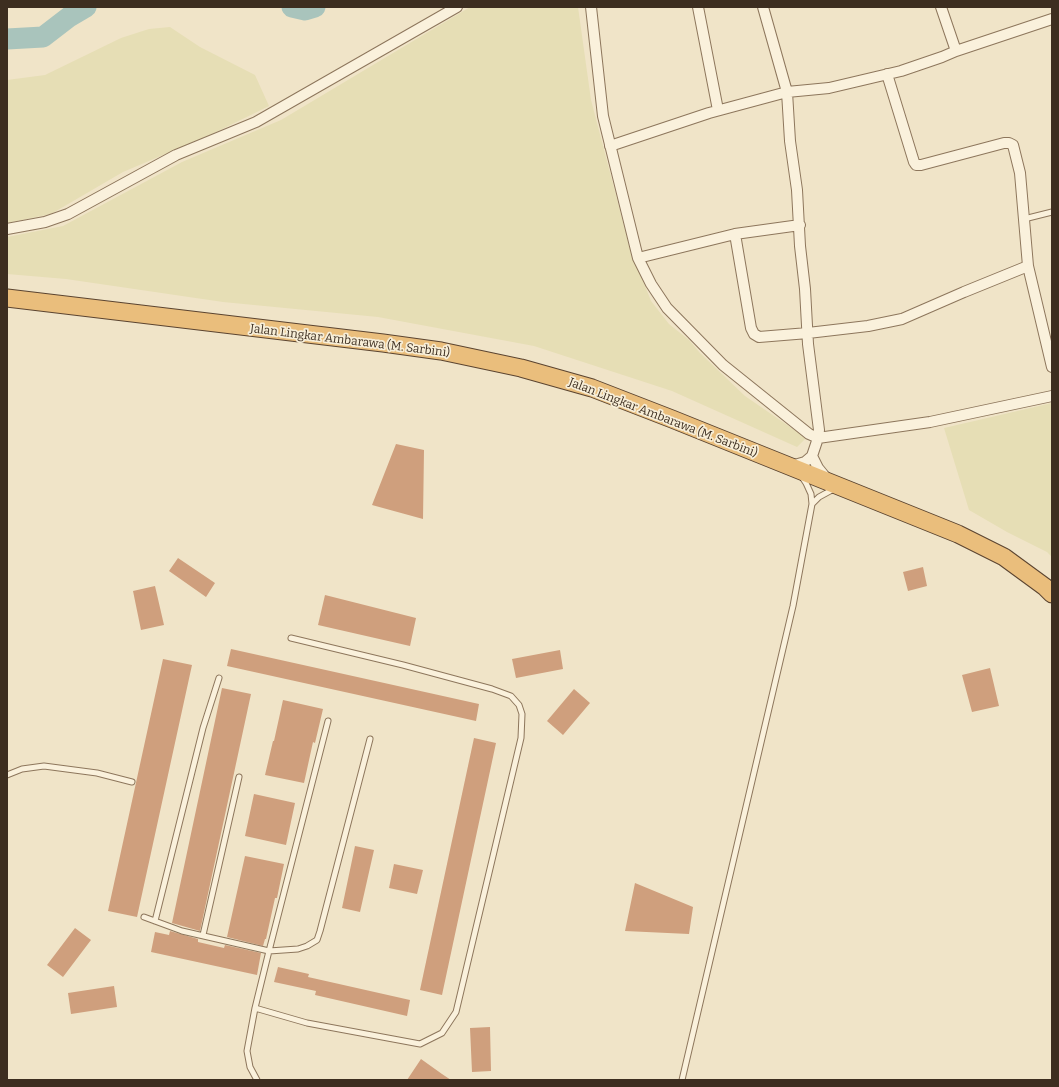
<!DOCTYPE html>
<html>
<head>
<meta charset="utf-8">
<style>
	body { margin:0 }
	#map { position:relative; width:1059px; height:1087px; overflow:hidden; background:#f0e4c8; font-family:Bitter,serif }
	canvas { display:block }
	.frame { position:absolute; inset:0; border:8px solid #3d2e20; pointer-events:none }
</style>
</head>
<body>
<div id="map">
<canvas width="1059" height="1087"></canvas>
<div class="frame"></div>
</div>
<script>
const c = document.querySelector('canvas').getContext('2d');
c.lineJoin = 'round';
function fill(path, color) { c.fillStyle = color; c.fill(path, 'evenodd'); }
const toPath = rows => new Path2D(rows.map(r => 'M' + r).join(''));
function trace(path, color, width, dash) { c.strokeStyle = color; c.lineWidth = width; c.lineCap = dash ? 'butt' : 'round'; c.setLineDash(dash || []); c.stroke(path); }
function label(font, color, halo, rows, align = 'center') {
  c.font = font + ' Bitter,serif'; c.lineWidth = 3.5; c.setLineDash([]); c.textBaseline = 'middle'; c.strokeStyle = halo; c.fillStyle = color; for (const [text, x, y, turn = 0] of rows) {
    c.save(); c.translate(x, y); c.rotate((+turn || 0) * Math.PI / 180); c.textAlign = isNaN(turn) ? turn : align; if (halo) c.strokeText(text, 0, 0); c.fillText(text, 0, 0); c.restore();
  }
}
fill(toPath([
	[470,7,578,7,591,100,629,245,651,301,669,324,689,340,700,353,745,396,806,438,797,447,672,391,534,346,378,317,223,302,66,279,7,274,7,237,63,226,182,162,281,120],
	[170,27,200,47,255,75,269,106,210,135,123,172,51,214,7,223,7,80,45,75,121,38,149,29],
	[1052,403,1052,557,1047,552,1007,532,969,510,944,428]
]), '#e6deb5');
trace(toPath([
	[292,7,305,10,315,7],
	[7,39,43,37,69,17,86,7]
]), '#a9c4bc', 21);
fill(toPath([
	[396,444,424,450,423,519,372,505],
	[178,558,215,583,206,597,169,571],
	[923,567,927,586,908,591,903,572],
	[155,586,164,625,141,630,133,591],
	[325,595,416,618,410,646,318,625],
	[231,649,479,704,476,721,227,666],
	[560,650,563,669,516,678,512,659],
	[163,659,192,665,137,917,108,911],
	[990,668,999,706,972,712,962,675],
	[222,688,251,694,200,931,172,923],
	[574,689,590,703,563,735,547,721],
	[283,700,323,709,315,743,313,742,304,783,265,775,273,741,274,741],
	[474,738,496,743,442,995,420,990],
	[254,794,295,803,286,845,245,836],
	[355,846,374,850,360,912,342,908],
	[245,856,284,864,277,898,275,898,266,939,265,939,263,946,227,937],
	[394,864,423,870,417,894,389,888],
	[635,883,693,907,689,934,625,931],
	[75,928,91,940,63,977,47,965],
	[170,931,198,939,198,942,224,948,225,945,261,953,257,975,151,952,155,932,169,935],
	[278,967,309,974,308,977,410,1000,407,1016,315,995,316,991,274,982],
	[114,986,117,1007,71,1014,68,993],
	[490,1027,491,1071,472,1072,470,1028],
	[421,1059,442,1074,451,1080,407,1080]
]), '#cf9f7d');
const service = toPath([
	[1024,219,1052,212],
	[802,477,806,483,811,494,812,504,819,497,830,491,835,489],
	[328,721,269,951,298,949,307,946,317,940,320,931,370,739],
	[7,775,22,769,44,766,97,773,132,782],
	[144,917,182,931,269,951,255,1008,247,1051,250,1067,257,1080],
	[155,921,203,728,219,678],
	[203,935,239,777],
	[255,1008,307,1023,420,1044,442,1033,456,1012,521,738,522,714,519,705,511,696,492,689,403,665,291,638],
	[682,1080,793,606,812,504]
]);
const minor = toPath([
	[591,7,603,116,638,258,651,284,667,308,723,365,809,434,818,438,930,422,1052,396],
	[698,7,718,110],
	[763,7,787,92,790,141,797,190,800,246,805,289,808,344,819,430,818,438,812,456,805,462,791,466],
	[941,7,956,51],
	[887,74,914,162,916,165,921,165,1004,143,1009,143,1013,145,1020,173,1028,266,1052,367],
	[610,146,709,113,787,92,829,88,901,71,942,57,956,51,1052,19],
	[7,229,45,222,68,214,176,155,256,122,457,7],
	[735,234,751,328,754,334,759,337,808,333,868,326,902,319,964,292,1028,266],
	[638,258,735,234,800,225],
	[812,456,818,468,827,479]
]);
const trunk = toPath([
	[7,298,383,343,441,351,521,368,592,388,672,419,958,534,1004,557,1045,587,1052,594]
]);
trace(service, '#8d765c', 7);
trace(minor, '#8d765c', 12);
trace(trunk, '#5b4430', 19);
trace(service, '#faf1dc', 5);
trace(minor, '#faf1dc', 10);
trace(trunk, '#eabe7c', 17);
label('12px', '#3d2e20', '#f7eed8', [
	["Jalan Lingkar Ambarawa (M. Sarbini)",350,341,7],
	["Jalan Lingkar Ambarawa (M. Sarbini)",663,418,21]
]);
</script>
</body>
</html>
